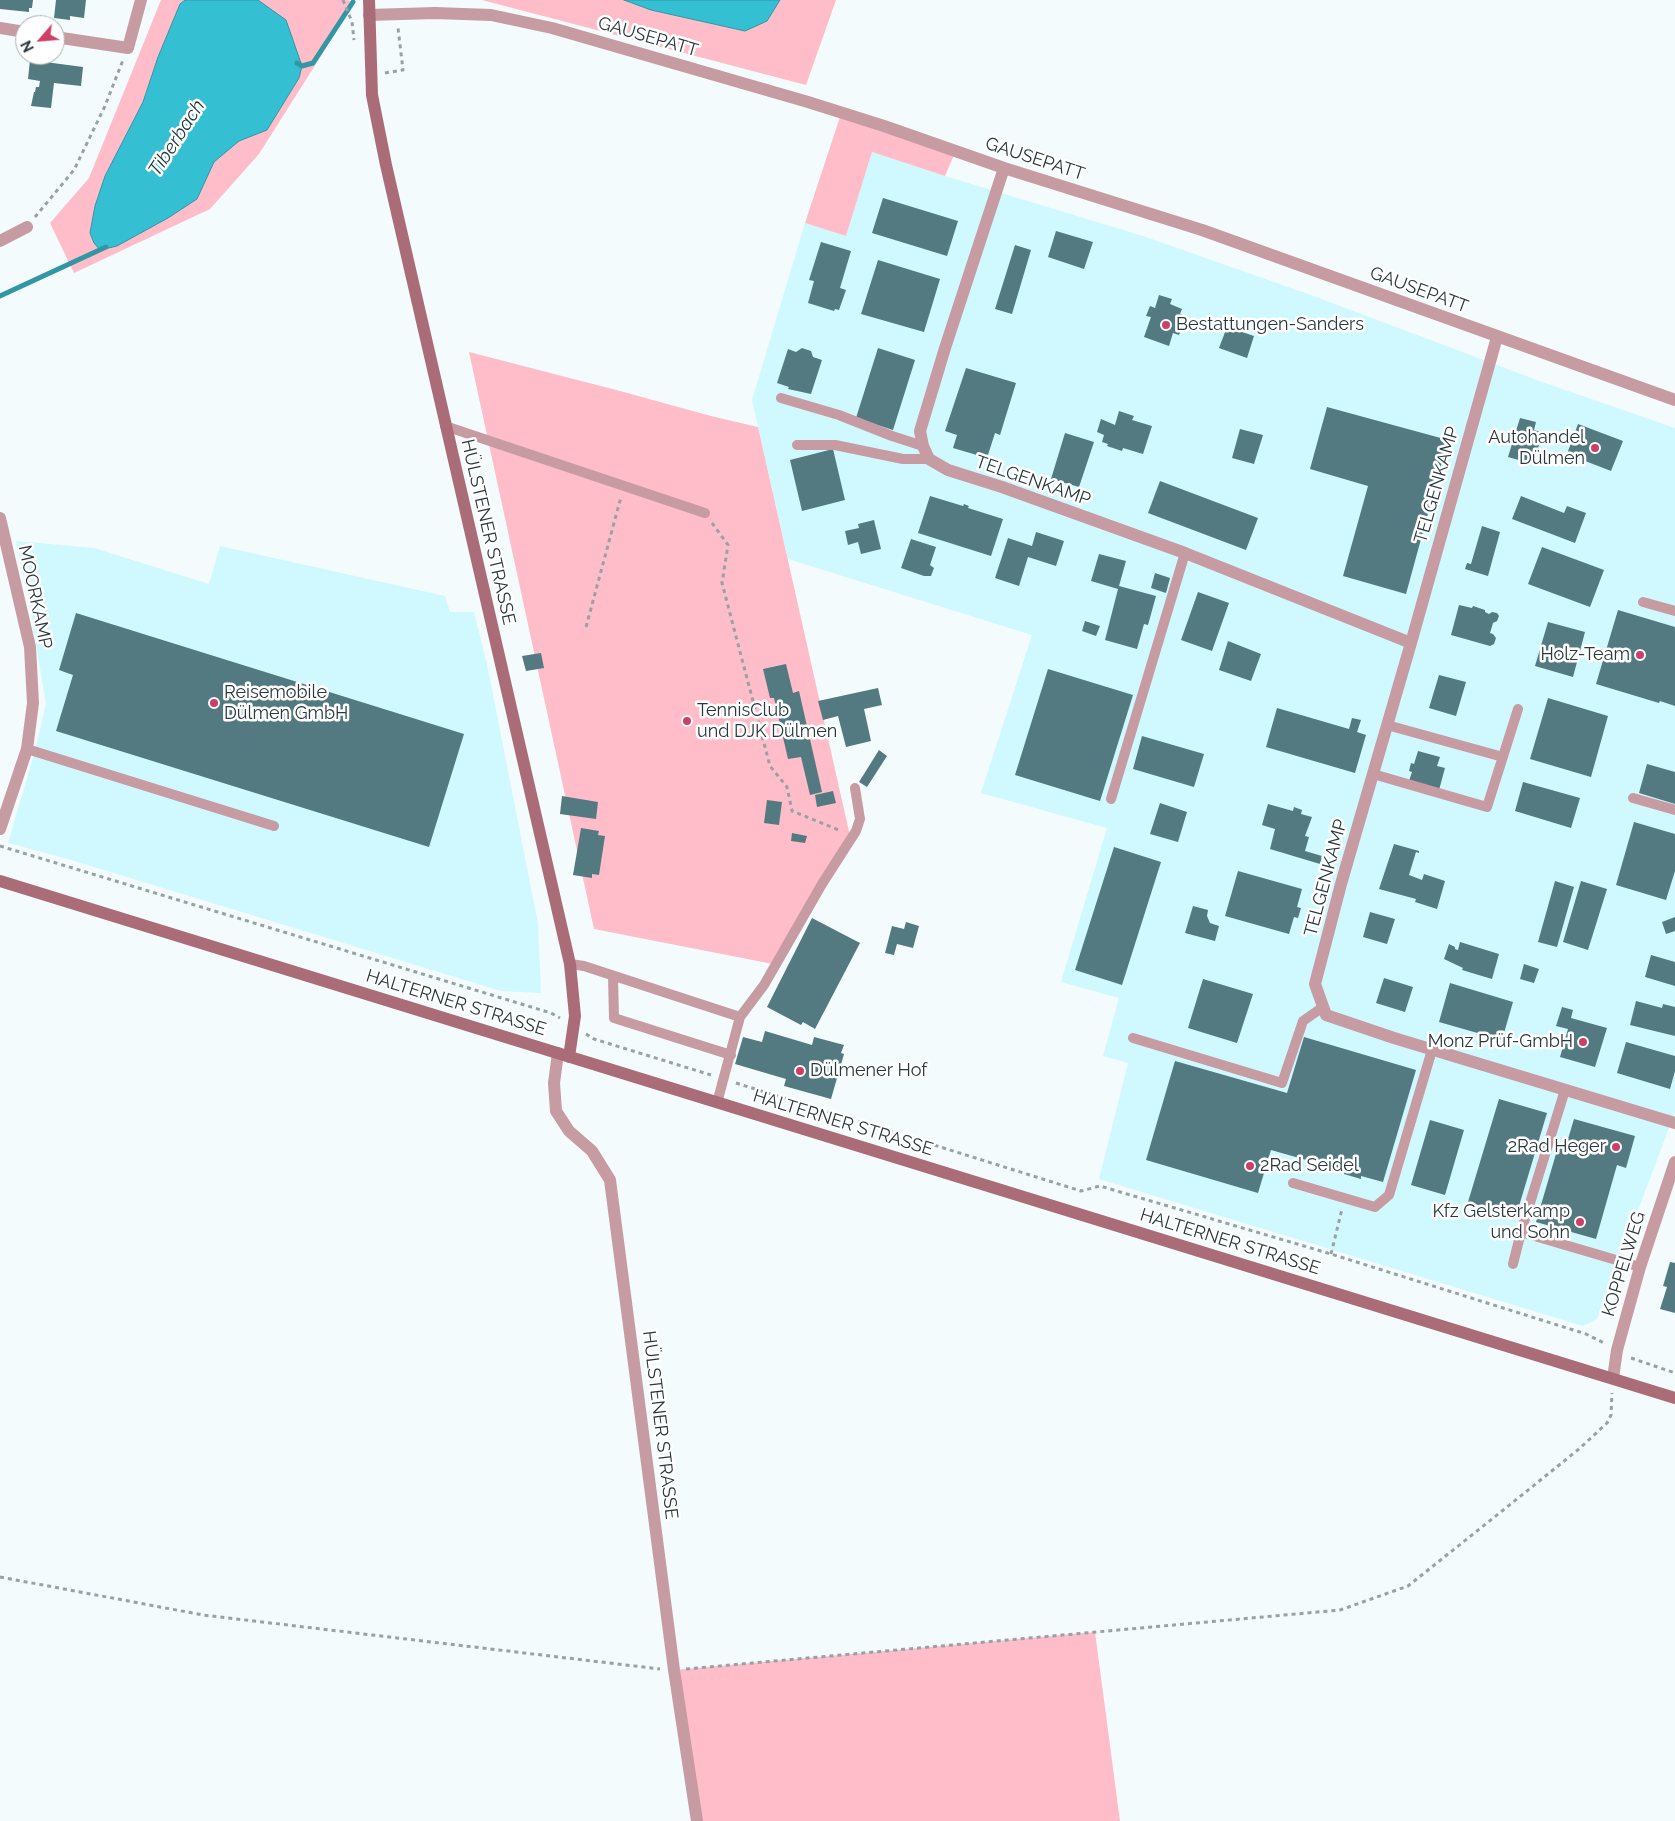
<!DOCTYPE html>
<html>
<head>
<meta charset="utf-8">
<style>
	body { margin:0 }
	#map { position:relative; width:1675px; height:1821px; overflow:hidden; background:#f3fbfd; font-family:Raleway,sans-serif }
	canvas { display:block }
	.north { position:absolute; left:15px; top:15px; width:50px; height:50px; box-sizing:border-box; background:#fff; border:1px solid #a9b0b1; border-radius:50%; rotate:243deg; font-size:14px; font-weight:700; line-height:20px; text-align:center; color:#29393c }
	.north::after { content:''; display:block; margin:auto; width:18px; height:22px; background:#ce3f68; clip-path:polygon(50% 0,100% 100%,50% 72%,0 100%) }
</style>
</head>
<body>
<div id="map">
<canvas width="1675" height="1821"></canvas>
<div class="north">N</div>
</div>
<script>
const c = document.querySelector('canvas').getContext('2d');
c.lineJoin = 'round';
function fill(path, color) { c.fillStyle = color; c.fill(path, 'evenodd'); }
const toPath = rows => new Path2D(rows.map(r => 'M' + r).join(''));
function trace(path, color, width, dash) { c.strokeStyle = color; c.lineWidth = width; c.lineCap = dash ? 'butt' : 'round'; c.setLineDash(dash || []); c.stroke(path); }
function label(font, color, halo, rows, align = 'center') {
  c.font = font + ' Raleway,sans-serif'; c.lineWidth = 5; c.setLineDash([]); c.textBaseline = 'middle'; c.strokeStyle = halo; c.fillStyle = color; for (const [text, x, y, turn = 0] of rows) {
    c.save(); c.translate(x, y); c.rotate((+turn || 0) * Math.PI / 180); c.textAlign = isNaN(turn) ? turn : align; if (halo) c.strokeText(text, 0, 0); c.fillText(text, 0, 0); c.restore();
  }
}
fill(toPath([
	[872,152,945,176,1143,236,1308,294,1542,382,1675,428,1675,1112,1597,1319,1583,1326,1099,1179,1128,1063,1103,1056,1119,998,1061,982,1107,828,981,793,1032,635,788,559,752,400,805,223,846,236],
	[16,541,94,548,209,584,220,546,445,596,450,612,474,612,488,669,538,924,541,993,501,991,68,859,8,843,35,751,46,704,28,596]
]), '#cff8ff');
fill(toPath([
	[161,0,348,0,353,2,338,29,259,154,210,209,74,273,50,223,89,178],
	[482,0,836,0,806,85],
	[840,117,954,155,945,176,872,152,846,236,805,223],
	[469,352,620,391,711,416,758,427,852,845,773,964,594,929],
	[1095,1632,1120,1821,697,1821,674,1670]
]), '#febdc8');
const water = toPath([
	[185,0,258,0,286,20,302,66,299,78,267,130,239,141,214,162,197,199,168,218,117,246,100,250,94,243,90,233,95,206,105,176,143,102,158,57,180,4,185,0],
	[624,0,780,0,767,21,745,31,651,10,624,0]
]);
fill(water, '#35bfd2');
trace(water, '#3197a5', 1);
trace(toPath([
	[297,63,302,66,313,63,353,2],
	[0,296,106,247]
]), '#3197a5', 5);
fill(toPath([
	[0,0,33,0,32,8,29,8,29,12,0,9],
	[56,0,86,0,84,18,70,16,70,20,54,18],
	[30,60,83,67,81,86,54,83,51,108,31,106,34,92,35,92,36,87,39,87,40,81,28,79],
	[883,198,958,221,947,256,872,233],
	[1056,231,1093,242,1084,269,1048,257],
	[821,242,851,251,840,288,846,290,839,310,835,309,834,311,808,303,814,281,809,280],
	[1015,245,1031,250,1012,314,995,309],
	[878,260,940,279,924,332,861,314],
	[1159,295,1172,299,1170,304,1182,309,1180,314,1186,316,1179,335,1173,333,1169,346,1144,337,1151,317,1146,316,1150,306,1155,308],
	[1227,327,1254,336,1247,358,1219,348],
	[802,348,811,351,813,357,822,360,811,394,788,389,789,387,777,383,788,349,796,352],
	[878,348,915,360,893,430,856,418],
	[966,368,1016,383,1000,435,995,433,987,458,953,448,957,435,945,431],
	[1327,407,1448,440,1406,594,1343,576,1368,486,1310,469],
	[1119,411,1134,416,1132,420,1152,426,1143,454,1123,448,1122,451,1107,446,1108,444,1102,442,1104,435,1097,432,1101,419,1115,425],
	[1520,418,1536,422,1534,430,1543,433,1533,464,1508,457],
	[1578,424,1623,441,1611,471,1567,454],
	[1240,429,1263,435,1254,464,1232,458],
	[1065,433,1094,442,1079,487,1051,479],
	[833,449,845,500,802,511,790,460],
	[1160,481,1258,518,1246,550,1148,513],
	[930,496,963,506,964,504,969,506,968,508,1003,519,991,556,918,533],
	[1521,496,1564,513,1567,506,1586,513,1575,543,1512,519],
	[874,520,881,549,861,554,858,542,848,545,845,531,859,528,858,524],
	[1482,526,1500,532,1488,576,1465,569,1467,563,1471,564],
	[1036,532,1064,541,1056,566,1028,557,1019,586,995,578,1008,538,1032,546],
	[911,539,936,547,930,565,934,568,931,576,924,576,901,568],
	[1542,547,1604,570,1590,607,1528,584],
	[1099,554,1126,561,1119,586,1156,596,1148,625,1144,624,1137,649,1105,640,1118,589,1091,581],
	[1155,573,1170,578,1166,593,1151,588],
	[1198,592,1229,603,1212,651,1181,640],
	[1459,605,1472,608,1473,606,1485,610,1485,612,1489,614,1492,612,1497,613,1499,616,1497,621,1493,623,1490,633,1493,634,1496,638,1494,644,1490,646,1451,635],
	[1618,610,1675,627,1675,706,1660,701,1659,703,1596,684],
	[76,613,464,734,429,847,56,731,73,675,59,670],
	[1085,621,1100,626,1096,636,1082,631],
	[1548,622,1585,632,1573,677,1535,666],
	[1228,641,1261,654,1251,681,1219,670],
	[541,653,544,668,526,671,522,656],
	[786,664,793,693,799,691,822,792,810,795,801,757,788,759,774,698,770,698,763,669],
	[1048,669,1133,695,1100,801,1015,775],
	[1439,675,1466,682,1456,716,1429,708],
	[878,688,882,705,864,709,871,741,846,747,838,716,823,720,818,701],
	[1548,698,1608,716,1591,777,1530,759],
	[1277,708,1349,729,1352,718,1361,720,1357,732,1366,735,1355,773,1266,747],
	[1142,736,1204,754,1194,787,1133,769],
	[879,750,887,756,867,787,859,782],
	[1418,751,1440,757,1437,766,1445,768,1439,790,1409,781,1412,772,1409,771,1411,763,1414,764],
	[1647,764,1675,772,1675,804,1639,793],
	[1523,782,1580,798,1571,828,1515,811],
	[833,791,836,803,817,807,815,795],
	[562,796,598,802,596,819,560,814],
	[767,800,782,802,779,825,764,823],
	[1160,803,1187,812,1178,842,1150,834],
	[1268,804,1293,811,1294,807,1302,810,1301,814,1312,817,1305,836,1309,837,1305,851,1322,856,1320,864,1270,849,1275,829,1262,825],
	[1634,822,1675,834,1675,871,1666,900,1616,885],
	[581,828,599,831,598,835,605,836,599,875,592,874,592,878,573,875],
	[792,833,807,836,805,843,791,841],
	[1394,844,1419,851,1419,853,1416,852,1409,875,1422,880,1424,874,1445,881,1437,909,1415,902,1416,899,1379,889],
	[1114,847,1161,862,1122,985,1075,970],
	[1238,871,1302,889,1297,907,1301,908,1298,918,1294,917,1289,934,1225,916],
	[1555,881,1574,887,1557,947,1538,942],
	[1581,881,1607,889,1588,950,1563,942],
	[1193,906,1208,910,1207,916,1210,923,1219,926,1215,941,1185,933],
	[1370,912,1395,919,1387,944,1363,937],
	[1675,917,1675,931,1666,934,1662,922],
	[812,918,860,943,815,1029,803,1022,801,1025,767,1007],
	[906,922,919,926,913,948,897,944,894,955,885,953,892,926,904,929],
	[1460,942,1499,954,1492,979,1462,970,1463,968,1444,959,1449,944,1455,947,1455,949,1458,950],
	[1651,955,1675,962,1675,986,1645,977],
	[1524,964,1539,969,1534,983,1520,979],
	[1384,978,1413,987,1405,1012,1376,1003],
	[1203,979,1253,994,1237,1043,1188,1028],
	[1450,983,1513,1002,1502,1040,1439,1022],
	[1636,1001,1662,1008,1663,1004,1675,1007,1675,1036,1630,1025],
	[1562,1007,1573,1010,1571,1018,1607,1028,1595,1067,1560,1057,1568,1029,1556,1026],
	[765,1031,812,1045,814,1037,844,1045,841,1053,844,1054,831,1099,784,1086,786,1079,735,1064,743,1037,762,1042],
	[1304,1037,1416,1070,1383,1182,1361,1176,1361,1179,1344,1174,1345,1171,1271,1150,1258,1193,1146,1160,1175,1061,1287,1093],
	[1626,1042,1675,1056,1675,1071,1670,1089,1617,1073],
	[1499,1099,1547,1113,1516,1216,1468,1202],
	[1574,1119,1635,1136,1626,1168,1617,1165,1596,1239,1536,1222,1558,1147,1565,1149],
	[1430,1120,1464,1130,1445,1195,1411,1185],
	[1670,1262,1675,1263,1675,1313,1660,1309,1667,1287,1663,1286]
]), '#537a80');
trace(toPath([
	[343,0,352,22,354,40],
	[385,73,403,70,398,28],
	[35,217,74,170,105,106,123,60],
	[712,523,728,545,722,583,770,766,787,787,792,811,841,831],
	[586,627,621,497],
	[0,846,551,1013,560,1018],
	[586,1034,594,1039,711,1075],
	[736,1083,1081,1191,1100,1186,1331,1254,1586,1334,1606,1344],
	[1331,1254,1342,1209],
	[1631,1358,1675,1373],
	[0,1577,203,1615,660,1669],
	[686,1669,1340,1610,1408,1586,1502,1511,1579,1449,1607,1423,1611,1415,1612,1393]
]), '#96a2a4', 3, [4, 4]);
trace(toPath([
	[781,398,839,415,892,436,923,446],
	[445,426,705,513],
	[797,445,835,445,903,459,929,459],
	[1643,602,1675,611],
	[1387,725,1503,757],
	[27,749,274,826],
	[1373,774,1487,807,1518,709],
	[1633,798,1675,810],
	[1111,799,1185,553],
	[570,964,584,966,740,1017,717,1103],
	[613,976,614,1018,731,1055],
	[740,1017,764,985,822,884,856,831,860,819,855,788],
	[1133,1038,1282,1083,1303,1021,1323,1007],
	[1565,1090,1521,1232,1640,1267],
	[1293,1183,1375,1207,1389,1195,1432,1050],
	[1513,1264,1521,1232]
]), '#c69ba2', 10);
trace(toPath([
	[369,15,435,13,491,15,552,28,808,102,884,126,1004,168,1202,230,1675,400],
	[0,28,25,32],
	[55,37,128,48,141,0],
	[1004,168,945,348,920,431,923,446,929,459,948,470,1002,487,1185,553,1411,643],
	[0,241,27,227],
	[1497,337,1411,643,1341,884,1315,984,1326,1015,1394,1038,1675,1123],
	[0,518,30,647,33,703,27,749,0,829],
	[558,1053,554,1083,556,1111,569,1131,592,1151,610,1180,674,1670,697,1821],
	[1613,1378,1617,1350,1640,1267,1675,1162]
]), '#c69ba2', 12);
trace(toPath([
	[369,0,372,95,386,165,570,964,575,1016,569,1057],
	[0,881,1675,1398]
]), '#aa6d78', 12);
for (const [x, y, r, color] of [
	[1166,325,5,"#ce3f68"],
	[1595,448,5,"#ce3f68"],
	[1640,655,5,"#ce3f68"],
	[214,703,5,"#ce3f68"],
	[687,721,5,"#ce3f68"],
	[1583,1042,5,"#ce3f68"],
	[800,1071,5,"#ce3f68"],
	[1616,1147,5,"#ce3f68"],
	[1250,1166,5,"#ce3f68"],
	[1580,1222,5,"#ce3f68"]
]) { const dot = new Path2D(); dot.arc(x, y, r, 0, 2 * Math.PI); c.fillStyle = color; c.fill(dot); trace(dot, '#fff', 2); }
label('18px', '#29393c', '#fff', [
	["GAUSEPATT",648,37,16],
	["GAUSEPATT",1035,159,18],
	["GAUSEPATT",1419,290,20],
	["TELGENKAMP",1033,481,19],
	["TELGENKAMP",1437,485,-74],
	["HÜLSTENER STRASSE",488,532,77],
	["MOORKAMP",35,597,78],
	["TELGENKAMP",1326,878,-75],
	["HALTERNER STRASSE",456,1003,17],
	["HALTERNER STRASSE",843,1123,17],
	["HALTERNER STRASSE",1230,1242,17],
	["KOPPELWEG",1624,1264,-73],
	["HÜLSTENER STRASSE",660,1425,83]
]);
label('18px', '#29393c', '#fff', [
	["Bestattungen-Sanders",1176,325],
	["Autohandel",1585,438,"right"],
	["Dülmen",1585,459,"right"],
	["Holz-Team",1630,655,"right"],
	["Reisemobile",224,693],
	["Dülmen GmbH",224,714],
	["TennisClub",697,711],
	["und DJK Dülmen",697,732],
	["Monz Prüf-GmbH",1573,1042,"right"],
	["Dülmener Hof",810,1071],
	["2Rad Heger",1606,1147,"right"],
	["2Rad Seidel",1260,1166],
	["Kfz Gelsterkamp",1570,1212,"right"],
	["und Sohn",1570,1233,"right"]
], 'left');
label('italic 19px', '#21383b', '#fff', [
	["Tiberbach",177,138,-57]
]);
</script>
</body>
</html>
